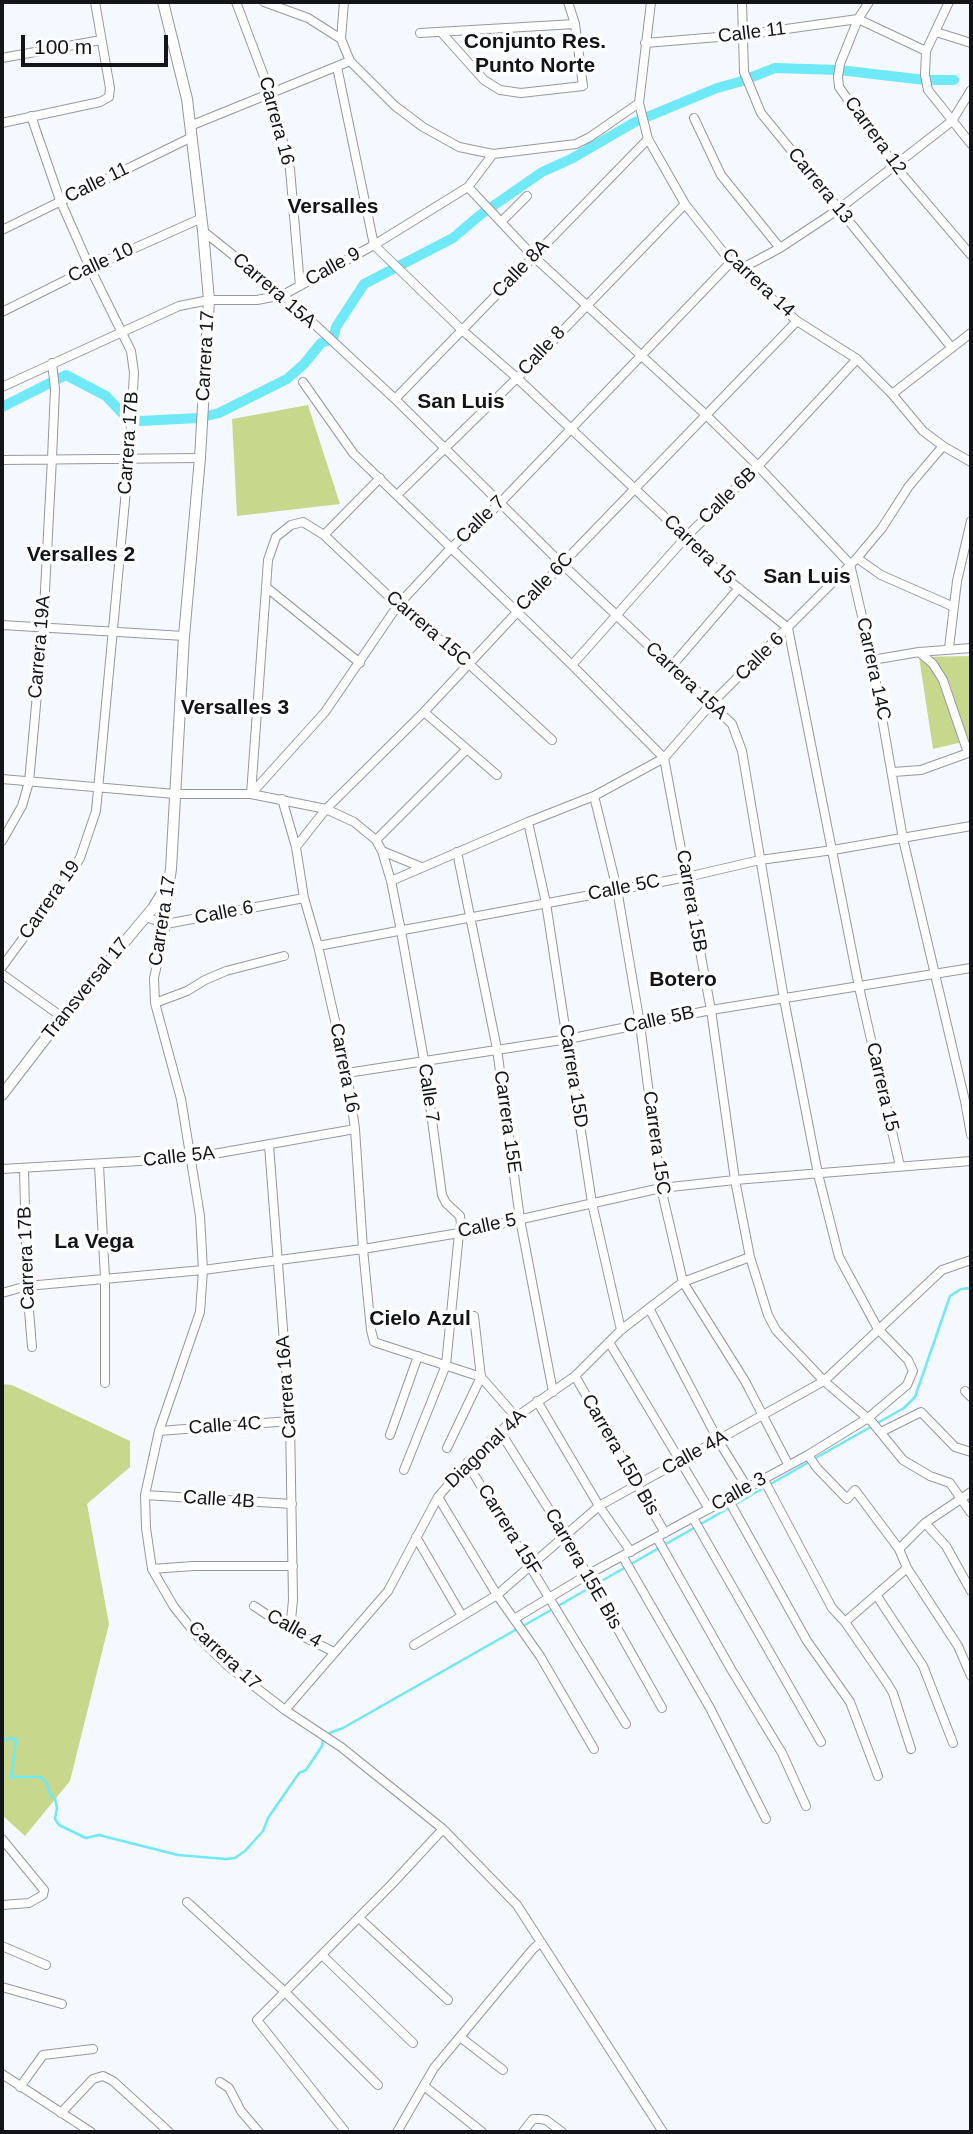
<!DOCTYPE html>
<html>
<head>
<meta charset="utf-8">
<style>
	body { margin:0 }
	#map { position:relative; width:973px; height:2134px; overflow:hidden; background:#f6f8ff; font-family:Helvetica,sans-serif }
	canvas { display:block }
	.frame { position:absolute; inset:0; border:4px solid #131418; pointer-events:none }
	.scale { position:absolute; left:21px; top:35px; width:147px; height:32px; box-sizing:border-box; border:4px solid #131418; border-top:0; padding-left:9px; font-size:21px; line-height:24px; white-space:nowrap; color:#131418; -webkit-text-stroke:5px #fff; paint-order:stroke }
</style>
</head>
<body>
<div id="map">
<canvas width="973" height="2134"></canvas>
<div class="frame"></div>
<div class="scale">100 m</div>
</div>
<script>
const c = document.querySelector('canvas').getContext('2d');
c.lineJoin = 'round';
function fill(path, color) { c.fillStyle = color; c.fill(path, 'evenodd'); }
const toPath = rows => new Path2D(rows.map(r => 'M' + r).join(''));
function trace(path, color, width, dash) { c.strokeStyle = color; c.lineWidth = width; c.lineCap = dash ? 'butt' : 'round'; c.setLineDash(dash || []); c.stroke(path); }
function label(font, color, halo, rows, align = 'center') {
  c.font = font + ' Helvetica,sans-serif'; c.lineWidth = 7; c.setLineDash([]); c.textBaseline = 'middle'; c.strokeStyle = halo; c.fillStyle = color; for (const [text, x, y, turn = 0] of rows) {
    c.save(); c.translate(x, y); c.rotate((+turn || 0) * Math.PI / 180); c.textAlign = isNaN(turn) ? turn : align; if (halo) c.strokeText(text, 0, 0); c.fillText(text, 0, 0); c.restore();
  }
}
fill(toPath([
	[308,405,340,504,237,516,232,419],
	[971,656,971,740,933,749,919,657],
	[2,1384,12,1385,130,1441,130,1467,87,1504,109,1624,70,1781,25,1836,2,1815]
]), '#c7d88d');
trace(toPath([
	[814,1459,904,1408,915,1397,950,1296,961,1289,971,1288],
	[523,1626,809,1462],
	[327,1734,343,1728,517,1629],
	[2,1741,11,1738,16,1740,11,1777,41,1777,47,1784,50,1794,55,1799,57,1808,55,1819,59,1825,86,1838,99,1835,178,1855,226,1859,235,1858,245,1851,263,1831,268,1818,299,1773,306,1770,322,1746,323,1738]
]), '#6fe9f7', 2.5);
trace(toPath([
	[2,407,66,375,106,396,124,415,140,421,199,418,219,413,287,379,304,364,321,343,333,339,336,327,364,284,453,238,480,215,542,172,571,159,635,122,717,88,739,82,775,68,839,70,925,80,954,80]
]), '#6fe9f7', 10);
const minor = toPath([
	[236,2,271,95,290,169,300,286],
	[264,2,308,18,341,39],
	[344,2,341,39,350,61,395,106,423,127,459,147,493,154,576,144,590,137,639,103],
	[651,2,639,103,648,139,685,204,731,262,797,321,857,359,892,394,923,431,943,446,971,462],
	[742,2,744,72,761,113,952,348],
	[869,2,858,19,840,64,838,77,839,87,895,166,971,255],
	[949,2,926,51,925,75,928,90,971,144],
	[441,32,484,80,500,90,521,93,583,86,575,24,568,2],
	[936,32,971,43],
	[420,33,575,24],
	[645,43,743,35,858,19,926,51],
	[2,58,101,40],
	[337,67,374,245,462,330,517,378,686,537,721,574,788,628,859,987,900,1166],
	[694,118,721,175,780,248],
	[2,123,100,102,109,97,110,88,95,2],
	[190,126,350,61],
	[468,187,533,256,706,415,758,466,850,564,872,660,903,839,965,1101,971,1135],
	[501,222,527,196],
	[2,230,192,137],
	[203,231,283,295,395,399,562,564,732,724,742,751,784,999,818,1174,839,1257,878,1329,908,1360,913,1371,907,1385,868,1418,808,1455,587,1575,514,1619],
	[739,270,780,248,839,209,952,121,971,90],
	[2,312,90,268,202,218],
	[303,382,353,453,572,665,664,758,711,1010,735,1180,750,1257,768,1315,776,1330,789,1344,824,1381,872,1422,903,1460,930,1476,950,1483,971,1513],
	[2,387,179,306,209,300,257,300,283,295,374,245,468,187,493,154],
	[892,394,971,333],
	[395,399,648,139],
	[2,460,200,458],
	[397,495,517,378,685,204],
	[324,535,380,478],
	[857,558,881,575,954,607],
	[266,587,360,663],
	[2,625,184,636],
	[949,648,957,581,971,521],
	[919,652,933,664,943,680,968,753],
	[872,660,919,652,971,648],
	[572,665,686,537,758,466,857,359],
	[671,667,739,588],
	[424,712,497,775],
	[893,772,921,770,971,752],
	[2,779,175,794,251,794,326,809,354,822,376,840,382,851,391,881,401,931,424,1060,442,1195,446,1203,460,1216,461,1224,459,1233,446,1365,404,1470],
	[251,794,325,712,398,605,451,548,499,504,731,262],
	[251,794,268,560,276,537,291,525,303,522,324,535,398,605,468,663,552,740],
	[594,796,617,889,640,1024,661,1188,683,1282,745,1381,788,1464],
	[282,799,296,847,304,898,318,946,347,1073,355,1129,363,1249,371,1330,374,1342,481,1377,516,1417],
	[528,822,546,903,592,1203,621,1330],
	[376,840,466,750],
	[2,841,22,806,29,782,43,628,52,458,55,389,52,363],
	[296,847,326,809,424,712,562,564,797,321],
	[382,851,421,867],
	[457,852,497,1049,520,1219,553,1392],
	[391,881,528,822,594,796,664,758,711,704,857,558,882,528,909,486,943,446],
	[169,884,166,924,154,978,155,1003,181,1099,200,1216,203,1270,200,1312,159,1431,145,1495,146,1528,152,1569,174,1607,199,1638,228,1666,285,1710,341,1747,443,1829,517,1905,663,2132],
	[146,917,166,924,304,898],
	[318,946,687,877,760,860,833,850,971,826],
	[2,967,66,880,80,858,96,811,129,458,134,373,131,351,90,268,60,200,31,116],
	[2,974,62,1017],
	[155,1003,187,991,205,980,226,971,284,956],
	[347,1073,568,1039,711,1010,971,968],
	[269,1145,290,1421,293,1600,290,1630],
	[99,1165,105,1278,105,1383],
	[2,1169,191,1158,355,1129],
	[24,1169,27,1286,32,1347],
	[2,1293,27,1286,203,1270,363,1249,459,1233,661,1188,735,1180,971,1161],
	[649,1308,718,1440,747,1487],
	[609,1342,709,1509],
	[575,1376,665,1533],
	[965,1391,971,1397],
	[537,1401,599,1506,631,1552],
	[159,1431,290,1421],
	[881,1432,921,1412,955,1447,971,1452],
	[501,1433,565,1535,662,1708],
	[390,1435,418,1356],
	[447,1448,481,1377,474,1316],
	[808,1455,817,1468,847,1499,855,1490,899,1549,925,1523,946,1546,971,1591],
	[467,1463,626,1724],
	[763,1478,832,1608,845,1622,887,1683,893,1693,911,1749],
	[145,1495,292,1504],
	[438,1497,497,1595,540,1656,594,1749],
	[728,1499,807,1641,850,1702,878,1776],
	[693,1518,821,1742],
	[925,1523,971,1492],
	[416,1537,462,1616],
	[657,1538,731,1669,782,1753,806,1806],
	[899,1549,907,1568,958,1646,971,1676],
	[623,1557,710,1708,766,1819],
	[152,1569,193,1566,293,1566],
	[877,1596,923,1666,953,1743],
	[254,1606,290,1630,334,1652],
	[845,1622,907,1568],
	[414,1645,497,1595,599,1506,824,1381,942,1270,971,1260],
	[285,1710,388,1591,438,1497,467,1463,516,1417,575,1376,621,1330,683,1282,750,1257],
	[2,1839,44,1890,43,1895,29,1903,2,1905],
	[187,1902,285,1992,378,2085],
	[359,1918,448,2000],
	[2,1946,46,1965],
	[322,1955,413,2043],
	[2,1987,62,2004],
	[460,2037,503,2070],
	[2,2074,91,2132],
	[220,2082,229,2088,241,2111,259,2132],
	[424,2086,482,2132],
	[20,2087,43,2055,93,2049],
	[61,2113,93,2079,103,2076,113,2081,169,2132],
	[344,2130,257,2020,391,1885,443,1829],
	[397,2132,434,2068,533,1949,541,1942],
	[523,2132,533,2119,540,2119,546,2120,562,2132]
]);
const tertiary = toPath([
	[2,1095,62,1017,153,908,169,882,171,869,184,636,200,458,209,300,203,231,187,99,163,2]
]);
trace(minor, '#9598a3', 10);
trace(tertiary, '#9598a3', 12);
trace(minor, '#fff', 8);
trace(tertiary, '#fff', 10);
label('19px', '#131418', '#fff', [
	["Calle 11",752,33,-7],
	["Carrera 16",276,121,75],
	["Carrera 12",875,136,54],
	["Calle 11",97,183,-26],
	["Carrera 13",820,186,51],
	["Calle 10",101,263,-25],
	["Calle 9",333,267,-29],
	["Calle 8A",521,269,-46],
	["Carrera 14",758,283,43],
	["Carrera 15A",274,291,41],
	["Calle 8",542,351,-47],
	["Carrera 17",206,356,-87],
	["Carrera 17B",129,443,-86],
	["Calle 6B",728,496,-44],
	["Calle 7",481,520,-44],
	["Carrera 15",699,550,44],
	["Calle 6C",545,582,-46],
	["Carrera 15C",428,629,41],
	["Carrera 19A",40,647,-85],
	["Calle 6",760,657,-45],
	["Carrera 14C",873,669,78],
	["Carrera 15A",686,681,43],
	["Calle 5C",624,888,-11],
	["Carrera 19",50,900,-55],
	["Carrera 15B",691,901,80],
	["Calle 6",224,913,-11],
	["Carrera 17",163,921,-81],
	["Transversal 17",86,989,-51],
	["Calle 5B",659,1020,-12],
	["Carrera 16",344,1068,79],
	["Carrera 15D",573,1076,81],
	["Carrera 15",882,1087,77],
	["Calle 7",428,1093,82],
	["Carrera 15E",507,1122,82],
	["Carrera 15C",656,1143,82],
	["Calle 5A",179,1157,-6],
	["Calle 5",487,1226,-12],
	["Carrera 17B",27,1258,-92],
	["Carrera 16A",287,1387,-94],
	["Calle 4C",225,1426,-4],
	["Diagonal 4A",486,1449,-44],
	["Calle 4A",695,1453,-29],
	["Carrera 15D Bis",620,1455,60],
	["Calle 3",739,1492,-29],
	["Calle 4B",219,1500,4],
	["Carrera 15F",509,1530,58],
	["Carrera 15E Bis",583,1569,60],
	["Calle 4",294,1629,29],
	["Carrera 17",224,1656,43]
]);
label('bold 21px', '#131418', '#fff', [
	["Conjunto Res.",535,42],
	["Punto Norte",535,66],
	["Versalles",333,207],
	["San Luis",461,402],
	["Versalles 2",81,555],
	["San Luis",807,577],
	["Versalles 3",235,708],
	["Botero",683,980],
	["La Vega",94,1242],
	["Cielo Azul",420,1319]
]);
</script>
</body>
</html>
